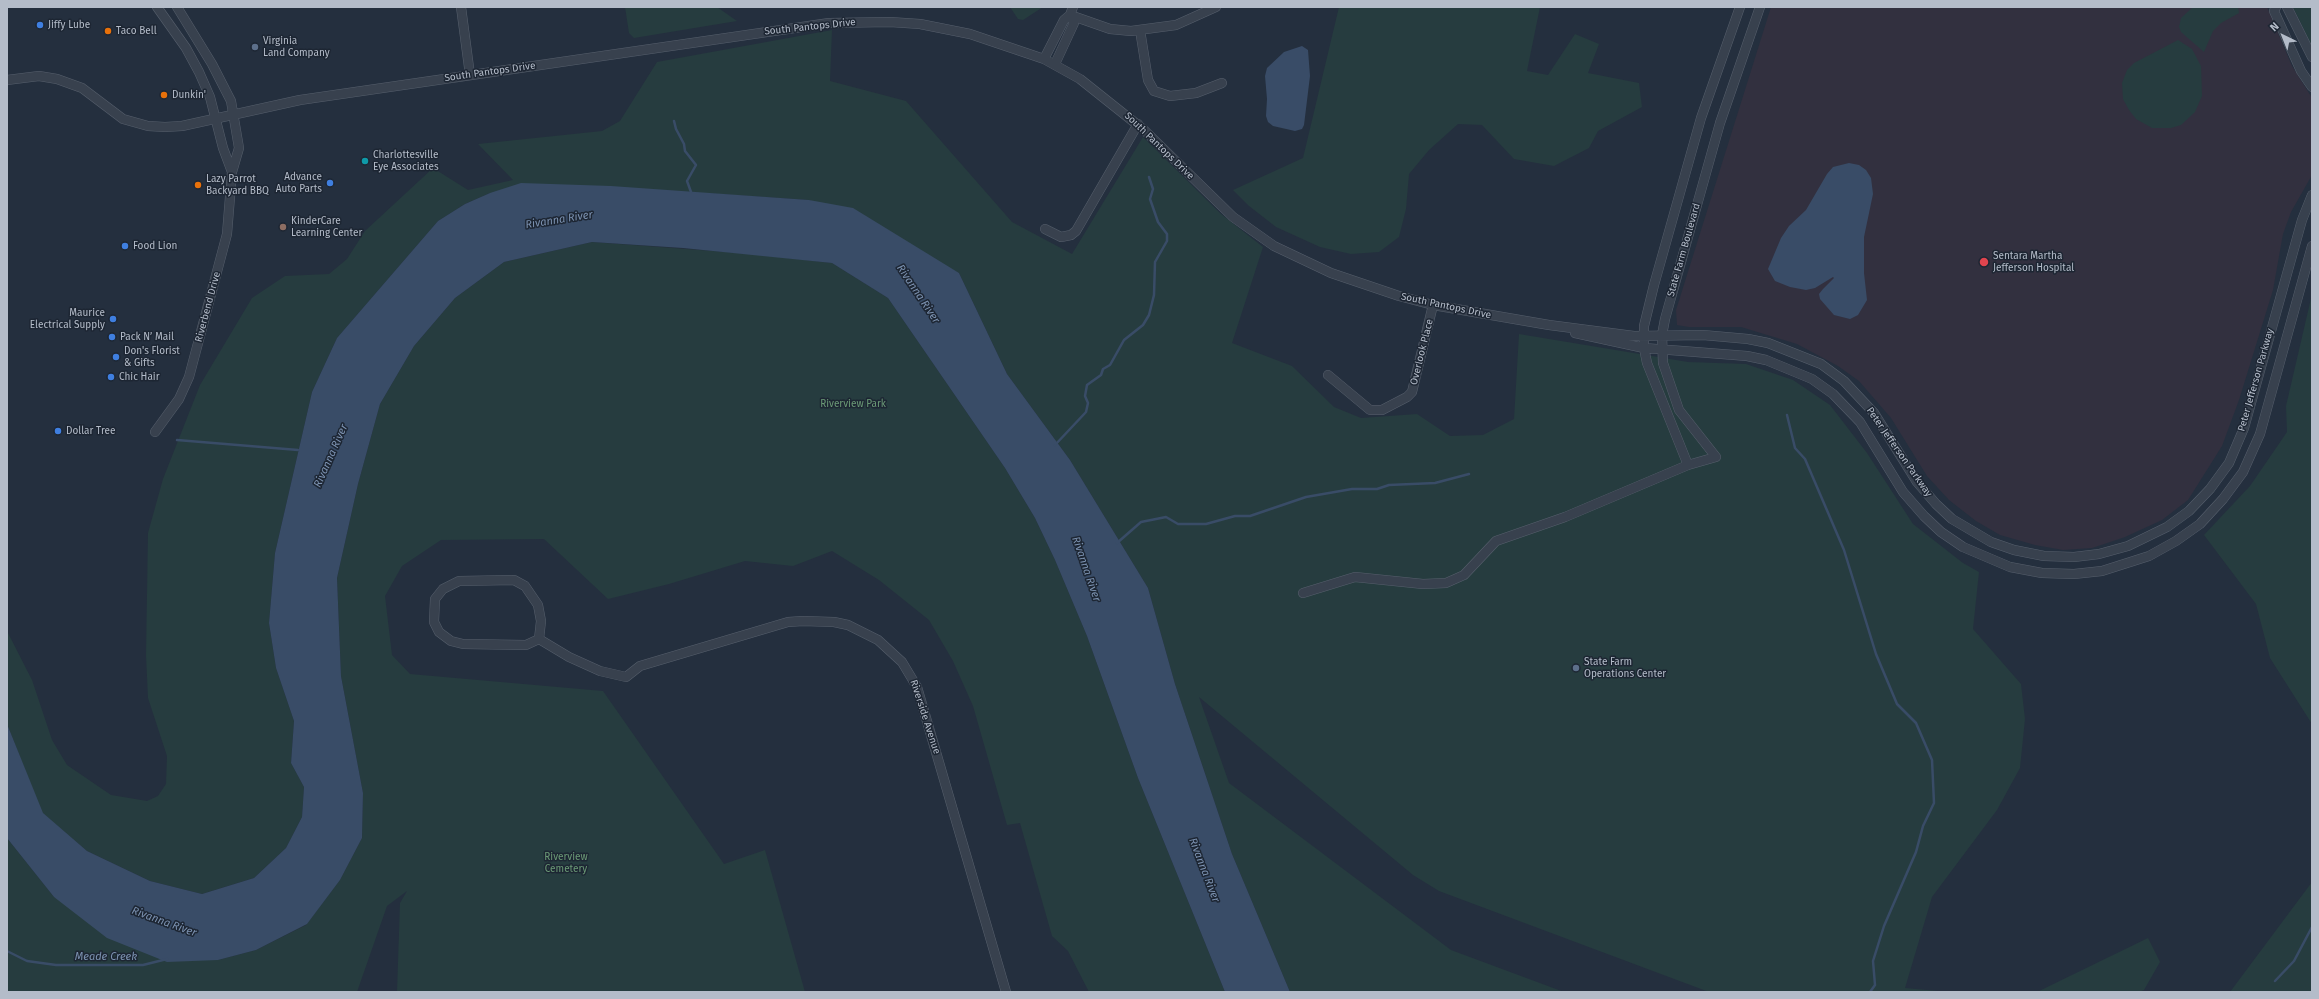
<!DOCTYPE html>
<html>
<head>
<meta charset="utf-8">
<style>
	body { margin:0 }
	#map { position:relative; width:2319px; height:999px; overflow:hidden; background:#242f3e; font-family:"Fira Sans",sans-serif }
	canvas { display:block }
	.frame { position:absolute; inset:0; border:8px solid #b4bcc9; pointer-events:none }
	.north { position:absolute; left:2263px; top:16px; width:40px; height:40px; -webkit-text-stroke:3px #1d2633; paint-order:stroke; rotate:317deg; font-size:11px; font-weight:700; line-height:16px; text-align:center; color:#b4bcc9 }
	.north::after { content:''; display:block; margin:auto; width:14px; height:18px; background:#b4bcc9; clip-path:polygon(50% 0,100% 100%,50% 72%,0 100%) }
</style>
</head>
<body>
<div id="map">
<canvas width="2319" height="999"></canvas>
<div class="frame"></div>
<div class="north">N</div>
</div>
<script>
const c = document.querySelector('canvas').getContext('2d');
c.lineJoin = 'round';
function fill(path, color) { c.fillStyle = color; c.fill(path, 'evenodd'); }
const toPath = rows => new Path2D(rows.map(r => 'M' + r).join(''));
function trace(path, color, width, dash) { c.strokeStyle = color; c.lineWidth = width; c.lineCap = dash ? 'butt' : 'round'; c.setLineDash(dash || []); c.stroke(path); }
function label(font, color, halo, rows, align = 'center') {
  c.font = font + ' "Fira Sans",sans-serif'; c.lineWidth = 3; c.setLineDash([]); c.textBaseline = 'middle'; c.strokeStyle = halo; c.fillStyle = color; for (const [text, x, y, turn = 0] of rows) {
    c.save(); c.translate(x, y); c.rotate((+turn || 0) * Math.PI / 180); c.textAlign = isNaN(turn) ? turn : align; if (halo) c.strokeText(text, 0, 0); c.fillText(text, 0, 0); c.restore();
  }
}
fill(toPath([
	[1771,7,2267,7,2292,66,2312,98,2312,175,2291,212,2283,234,2273,290,2239,400,2222,446,2188,500,2162,520,2125,537,2092,548,2063,550,2035,545,2000,535,1976,521,1949,500,1927,476,1891,418,1859,381,1838,366,1797,344,1741,327,1689,327,1677,325,1676,310]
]), '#32303f');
fill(toPath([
	[625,7,717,7,737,21,634,38,629,33],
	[1010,7,1043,7,1023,20,1018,19],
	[1339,7,1540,7,1527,71,1548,75,1575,34,1599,44,1588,73,1639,83,1642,107,1598,131,1589,148,1554,166,1514,159,1482,125,1458,124,1429,150,1409,174,1406,209,1399,237,1379,252,1351,254,1320,247,1276,227,1249,206,1233,190,1303,158],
	[2193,7,2238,7,2239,13,2221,23,2213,31,2204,52,2181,32,2179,27,2181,18],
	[2293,7,2312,7,2312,46],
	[832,30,830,81,906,101,1012,222,1072,254,1143,137,1221,214,1263,247,1232,343,1292,366,1334,407,1361,418,1417,414,1450,436,1483,435,1514,419,1519,334,1688,362,1746,364,1793,380,1830,405,1867,453,1913,524,1963,563,1979,572,1973,629,2021,684,2025,719,2020,768,1997,810,1932,897,1905,988,1949,992,1709,992,1439,891,1413,875,1199,697,1229,783,1451,950,1564,992,1290,992,1232,854,1175,684,1148,588,1070,460,1007,374,959,273,809,200,703,193,490,193,465,204,438,221,337,338,312,392,275,553,269,623,276,668,294,721,291,763,304,787,302,817,286,848,254,878,202,894,150,881,87,851,42,813,7,724,7,631,32,680,52,740,67,765,111,795,147,801,158,796,166,784,167,756,148,698,146,655,148,533,163,479,200,385,252,298,285,276,329,274,347,259,365,231,433,168,468,190,513,180,478,144,602,131,620,121,657,62],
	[2178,40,2192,49,2201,66,2202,96,2195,112,2181,125,2171,128,2152,128,2136,119,2129,110,2123,99,2122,83,2127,70,2134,63],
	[592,242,753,254,832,263,888,298,1005,468,1035,518,1055,560,1087,636,1138,778,1225,992,1089,992,1068,951,1052,936,1020,823,1007,825,973,706,953,661,929,620,879,580,832,551,793,566,745,561,669,584,608,599,544,539,441,540,402,566,385,596,392,655,410,674,603,691,724,864,765,850,805,992,397,992,400,903,407,891,387,906,357,992,7,992,7,838,54,897,218,960,256,950,306,925,340,880,362,838,363,793,341,676,337,578,358,484,380,404,414,346,455,298,504,262],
	[2312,294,2312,724,2270,658,2256,604,2204,535,2250,486,2287,432,2286,406],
	[2312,882,2312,992,2230,992],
	[2148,938,2160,962,2144,990,2139,992,2037,992]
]), '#263c3f');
fill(toPath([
	[1302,46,1308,50,1310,76,1304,125,1302,129,1295,131,1273,126,1268,122,1266,116,1267,99,1265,76,1267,68,1284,52],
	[1849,163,1859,165,1866,170,1871,178,1873,194,1864,237,1864,273,1867,300,1858,315,1850,319,1834,315,1820,299,1819,294,1823,289,1834,278,1833,277,1815,288,1806,290,1790,287,1775,281,1768,269,1781,238,1789,226,1806,210,1827,174,1833,167],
	[521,183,611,186,809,200,853,208,959,273,1007,374,1070,460,1148,588,1175,684,1232,854,1290,992,1225,992,1138,778,1087,636,1055,560,1035,518,1005,468,888,298,832,263,683,248,592,242,504,262,455,298,414,346,380,404,358,484,337,578,341,676,363,793,362,838,340,880,307,924,256,950,218,960,167,962,107,938,54,897,7,838,7,724,43,813,87,851,150,881,202,894,254,878,286,848,302,817,304,787,291,763,294,721,276,668,269,623,275,553,312,392,337,338,438,221,465,204,490,193]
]), '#394c67');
trace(toPath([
	[674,121,676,129,684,144,685,151,696,165,687,181,691,192],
	[1787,415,1795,448,1805,459,1844,550,1876,654,1897,704,1916,723,1932,760,1934,803,1923,826,1916,852,1884,926,1873,961,1875,985,1870,992],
	[177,440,298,450],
	[1055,445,1086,412,1088,403,1085,396,1087,385,1101,375,1103,369,1110,365,1124,340,1143,325,1149,315,1154,295,1155,262,1167,241,1167,234,1158,222,1150,199,1153,189,1149,177],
	[1117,543,1141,522,1166,517,1178,524,1206,524,1235,516,1250,516,1306,497,1352,489,1377,489,1389,485,1435,483,1469,474],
	[7,951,27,961,56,965,143,965,167,959],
	[2275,981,2294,961,2312,927]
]), '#394c67', 2.5);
const minor = toPath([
	[157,7,186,48,199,72,210,97,223,148,232,172],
	[461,7,470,75],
	[2276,7,2274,11,2301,71,2312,87],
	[2287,7,2312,57],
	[1070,15,1110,29,1131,31,1176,25,1216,7],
	[1140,30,1148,80,1154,91,1170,96,1196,93,1222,83],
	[1044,59,1064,20,1070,15,1073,7],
	[1055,64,1074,23,1070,15],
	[7,80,39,76,57,79,82,88,123,119,148,126,165,127,182,126,300,100,829,23,890,22,920,24,970,34,1044,59,1080,79,1144,130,1233,217,1274,246,1331,273,1399,296,1433,305,1549,325,1634,336,1703,335,1748,339,1768,343,1821,364,1844,381,1874,413,1917,482,1936,504,1952,519,1991,542,2014,550,2044,556,2074,557,2099,554,2128,546,2167,527,2189,511,2210,489,2229,463,2244,428,2302,220,2312,195],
	[1045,229,1061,237,1071,235,1076,231,1138,124],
	[1575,333,1644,348,1747,356,1766,360,1812,379,1833,394,1860,422,1903,492,1924,516,1941,532,1963,547,2010,567,2042,573,2074,574,2102,571,2149,556,2176,541,2200,524,2223,499,2243,472,2260,434,2312,246],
	[1328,375,1370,410,1382,410,1407,397,1412,392,1433,305],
	[155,432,179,399,189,377,227,234,232,172,239,148,231,101,212,64,177,7],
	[1688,465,1647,363,1644,348,1644,326,1654,285,1701,118,1740,7],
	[1303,593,1355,577,1423,584,1446,583,1464,575,1496,541,1565,517,1688,465,1716,457,1679,410,1663,363,1662,335,1665,319,1720,123,1760,7],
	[539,639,526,645,463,644,451,641,439,632,434,622,435,599,443,589,459,581,514,580,525,586,538,605,541,621,539,639,569,657,600,671,626,677,640,666,788,622,803,621,834,622,848,625,878,640,902,662,917,687,1006,992]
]);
trace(minor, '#565f6c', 10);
trace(minor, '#38414e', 9);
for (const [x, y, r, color] of [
	[40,25,4,"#3f7fe0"],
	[108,31,4,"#e8710a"],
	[255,47,4,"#5c6f8a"],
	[164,95,4,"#e8710a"],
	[365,161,4,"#0f9aa8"],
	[330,183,4,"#3f7fe0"],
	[198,185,4,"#e8710a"],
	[283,227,4,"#8d6e63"],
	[125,246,4,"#3f7fe0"],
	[1984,262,5,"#e0444e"],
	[113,319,4,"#3f7fe0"],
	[112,337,4,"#3f7fe0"],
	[116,357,4,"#3f7fe0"],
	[111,377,4,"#3f7fe0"],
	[58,431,4,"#3f7fe0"],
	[1576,668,4,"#5c6f8a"]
]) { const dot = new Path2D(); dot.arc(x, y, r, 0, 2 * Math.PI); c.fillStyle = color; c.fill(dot); trace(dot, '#1d2633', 1.5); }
label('10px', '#b4bcc9', '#1d2633', [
	["Jiffy Lube",48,25],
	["Taco Bell",116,31],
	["Virginia",263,41],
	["Land Company",263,53],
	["Dunkin'",172,95],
	["Charlottesville",373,155],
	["Eye Associates",373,167],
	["Advance",322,177,"right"],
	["Auto Parts",322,189,"right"],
	["Lazy Parrot",206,179],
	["Backyard BBQ",206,191],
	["KinderCare",291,221],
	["Learning Center",291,233],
	["Food Lion",133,246],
	["Sentara Martha",1993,256],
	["Jefferson Hospital",1993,268],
	["Maurice",105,313,"right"],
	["Electrical Supply",105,325,"right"],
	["Pack N’ Mail",120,337],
	["Don's Florist",124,351],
	["& Gifts",124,363],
	["Chic Hair",119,377],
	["Dollar Tree",66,431],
	["State Farm",1584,662],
	["Operations Center",1584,674]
], 'left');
label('10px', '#b4bcc9', '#1d2633', [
	["South Pantops Drive",810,27,-6],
	["South Pantops Drive",490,72,-8],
	["South Pantops Drive",1159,146,44],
	["State Farm Boulevard",1684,250,-74],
	["South Pantops Drive",1446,306,12],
	["Riverbend Drive",208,307,-75],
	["Overlook Place",1422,352,-76],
	["Peter Jefferson Parkway",2256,380,-74],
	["Peter Jefferson Parkway",1899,452,55],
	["Riverside Avenue",925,717,72]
]);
label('10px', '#6b9a76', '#1d2633', [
	["Riverview Park",853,404],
	["Riverview",566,857],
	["Cemetery",566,869]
]);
label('italic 11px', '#7c92b1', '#1d2633', [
	["Rivanna River",559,220,-9],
	["Rivanna River",918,294,56],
	["Rivanna River",331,456,-66],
	["Rivanna River",1086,569,71],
	["Rivanna River",1204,870,69],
	["Rivanna River",164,922,20],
	["Meade Creek",106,957]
]);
</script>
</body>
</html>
